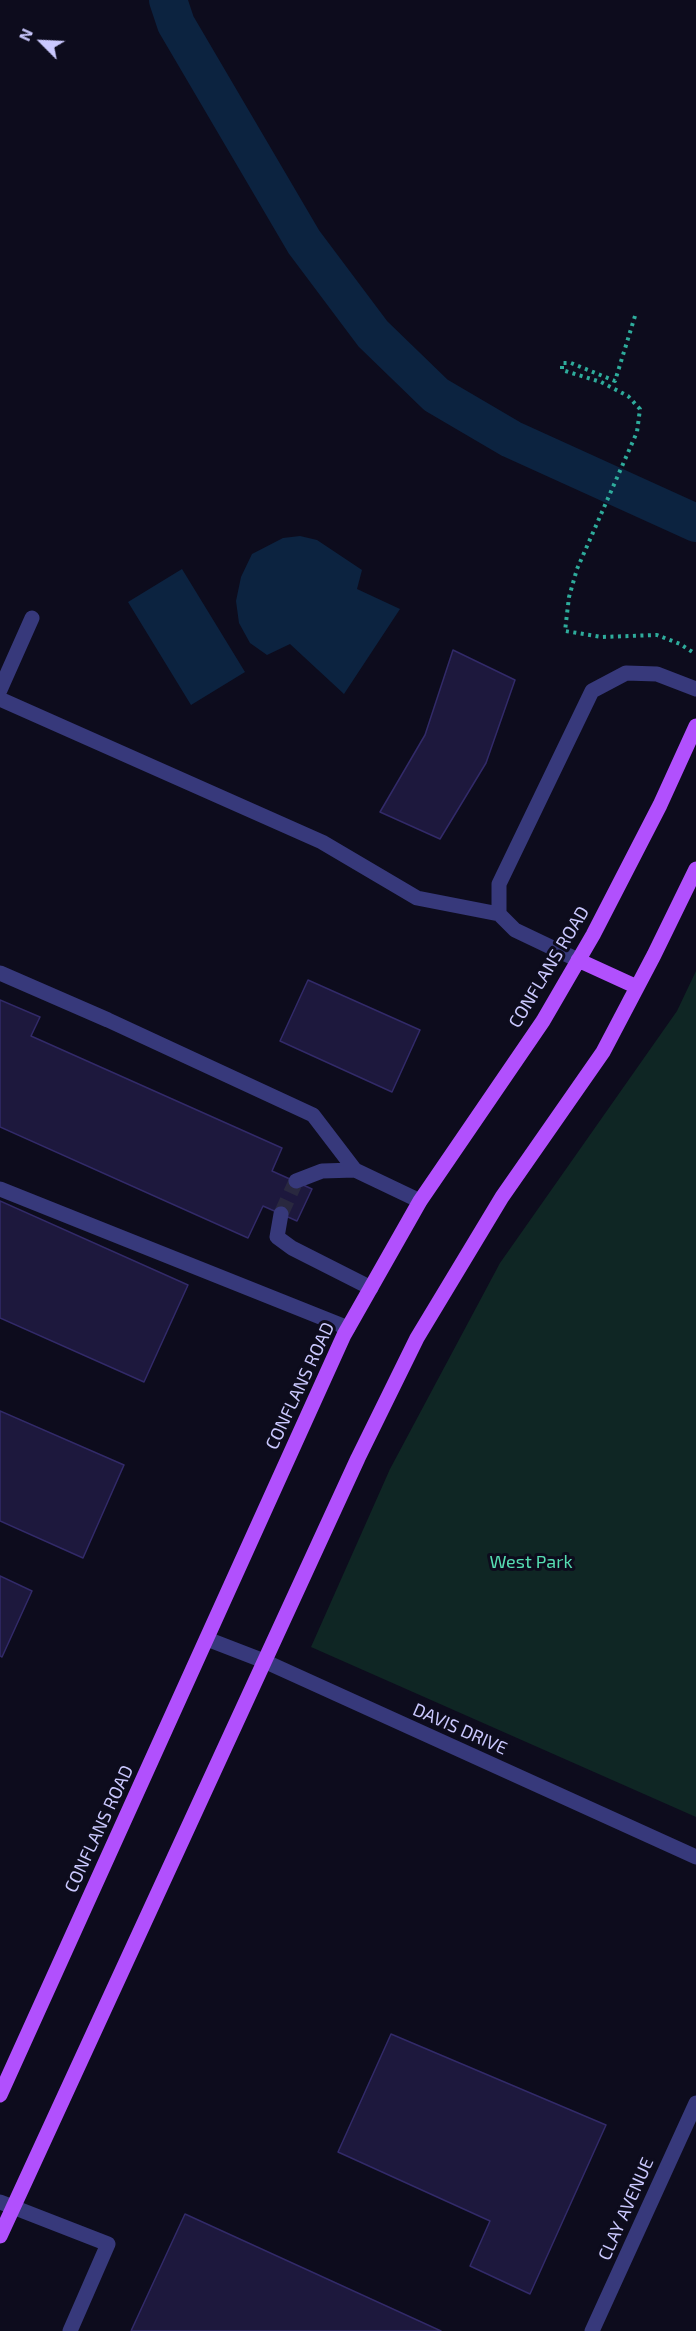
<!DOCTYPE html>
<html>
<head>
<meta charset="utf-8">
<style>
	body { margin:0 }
	#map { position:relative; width:696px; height:2331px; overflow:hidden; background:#0d0c1d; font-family:"Exo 2",sans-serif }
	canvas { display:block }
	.north { position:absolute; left:12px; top:12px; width:60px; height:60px; -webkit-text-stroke:4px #0d0c1d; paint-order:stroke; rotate:294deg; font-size:16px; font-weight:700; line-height:24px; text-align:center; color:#cac8fe }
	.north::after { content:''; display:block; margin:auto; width:21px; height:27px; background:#cac8fe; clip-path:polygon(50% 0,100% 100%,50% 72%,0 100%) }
</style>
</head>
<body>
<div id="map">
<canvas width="696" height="2331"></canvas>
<div class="north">N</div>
</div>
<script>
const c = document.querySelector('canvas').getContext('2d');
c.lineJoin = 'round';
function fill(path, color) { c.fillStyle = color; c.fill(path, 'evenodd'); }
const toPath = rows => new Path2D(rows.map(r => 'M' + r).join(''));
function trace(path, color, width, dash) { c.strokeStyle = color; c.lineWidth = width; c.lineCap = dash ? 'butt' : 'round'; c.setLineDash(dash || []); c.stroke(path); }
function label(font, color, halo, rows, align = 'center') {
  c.font = font + ' "Exo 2",sans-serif'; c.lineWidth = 6; c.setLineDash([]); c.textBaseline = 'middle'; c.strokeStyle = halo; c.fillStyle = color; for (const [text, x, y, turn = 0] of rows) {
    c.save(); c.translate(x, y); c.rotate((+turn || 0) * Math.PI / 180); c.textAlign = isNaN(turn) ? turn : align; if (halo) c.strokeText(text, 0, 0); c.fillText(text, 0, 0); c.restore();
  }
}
fill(toPath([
	[696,971,696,1817,311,1647,390,1469,500,1263,677,1011]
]), '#0f2624');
fill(toPath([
	[300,536,317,540,362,570,357,589,400,609,344,694,290,644,267,655,250,643,239,623,236,601,241,577,252,554,283,538],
	[182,569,245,672,191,705,128,602]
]), '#0c2340');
trace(toPath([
	[168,0,176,24,304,242,373,334,436,395,511,439,696,523]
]), '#0c2340', 38);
const building = toPath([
	[453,650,515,680,486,763,440,839,380,812,425,735,453,650],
	[308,980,420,1030,392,1092,280,1041,308,980],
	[0,1000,40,1017,31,1036,282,1148,272,1171,312,1189,297,1221,263,1206,248,1238,0,1127,0,1000],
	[0,1201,188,1285,144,1382,0,1318,0,1201],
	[0,1411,124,1465,83,1558,0,1521,0,1411],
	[0,1576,32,1591,2,1657,0,1656,0,1576],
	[391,2034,606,2125,530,2294,470,2266,490,2221,338,2152,391,2034],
	[185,2214,441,2331,131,2331,185,2214]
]);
fill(building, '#1d183d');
trace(building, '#322a69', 1.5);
trace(toPath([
	[281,1214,296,1181]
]), '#29283f', 15, [15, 8]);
trace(toPath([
	[635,316,615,381,571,363,562,363,562,370,601,382,628,396,640,409,637,432,577,569,569,597,565,631,602,637,657,635,680,644,694,653]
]), '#2eac9c', 4, [3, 4.5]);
trace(toPath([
	[0,690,32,618],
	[0,699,322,842,417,898,499,914],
	[578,960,515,930,499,914,499,884,592,691,626,673,657,674,696,689],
	[0,973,108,1020,313,1115,355,1170],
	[296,1181,322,1171,355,1170,420,1201],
	[0,1189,348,1328],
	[281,1214,277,1237,292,1248,371,1288],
	[207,1639,264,1661,696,1857],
	[0,2202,108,2244,70,2331],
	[592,2331,696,2103]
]), '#37397b', 15);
trace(toPath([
	[578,960,637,987],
	[0,2095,344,1335,420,1201,543,1021,593,935,660,805,696,726],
	[0,2236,358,1458,417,1338,502,1197,603,1052,654,955,696,869]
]), '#b150fd', 15);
label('18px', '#cac8fe', '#0d0c1d', [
	["CONFLANS ROAD",549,967,-59],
	["CONFLANS ROAD",300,1386,-65],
	["DAVIS DRIVE",460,1729,24],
	["CONFLANS ROAD",99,1829,-65],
	["CLAY AVENUE",626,2209,-66]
]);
label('18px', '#56ddb2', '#0d0c1d', [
	["West Park",531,1562]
]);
</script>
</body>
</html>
